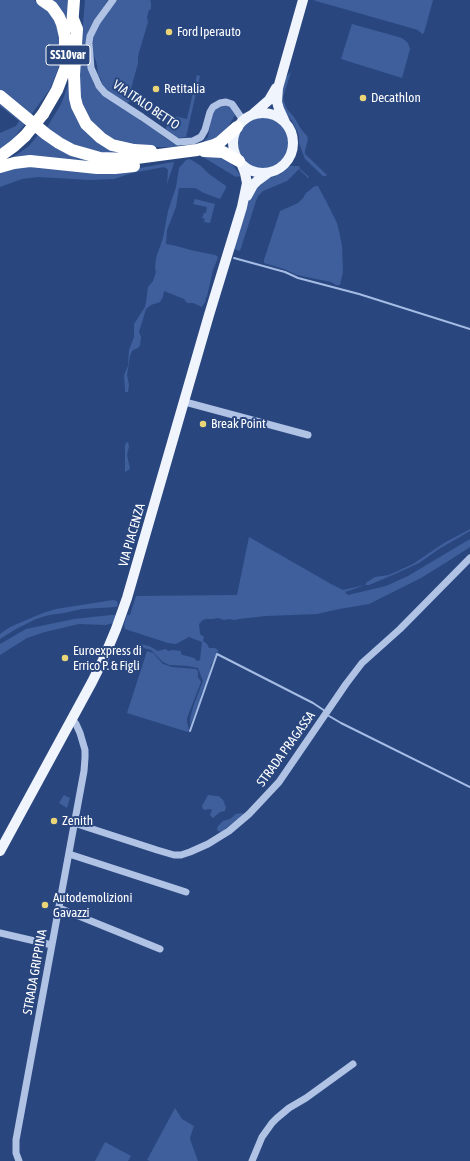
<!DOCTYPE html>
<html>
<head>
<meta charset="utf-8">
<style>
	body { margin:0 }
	canvas { display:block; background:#29467f }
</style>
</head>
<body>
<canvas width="470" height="1161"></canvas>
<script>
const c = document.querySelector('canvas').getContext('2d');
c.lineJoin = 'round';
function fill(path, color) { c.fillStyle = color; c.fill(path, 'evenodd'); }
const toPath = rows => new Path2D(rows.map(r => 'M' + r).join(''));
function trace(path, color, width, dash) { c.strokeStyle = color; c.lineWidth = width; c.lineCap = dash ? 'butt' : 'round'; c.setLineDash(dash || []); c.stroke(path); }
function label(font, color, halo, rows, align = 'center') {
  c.font = font + ' "Asap Condensed",sans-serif'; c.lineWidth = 4; c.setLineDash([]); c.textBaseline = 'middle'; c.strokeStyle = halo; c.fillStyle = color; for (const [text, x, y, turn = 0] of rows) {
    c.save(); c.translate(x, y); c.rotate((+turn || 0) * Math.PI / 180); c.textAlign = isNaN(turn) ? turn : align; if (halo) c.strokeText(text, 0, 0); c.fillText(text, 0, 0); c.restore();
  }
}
fill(toPath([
	[0,0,34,0,46,7,61,28,62,56,57,72,50,89,31,115,0,90],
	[52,0,71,0,69,22,63,12],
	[85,0,108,0,89,30,86,41,91,76,94,85,103,95,157,131,165,138,179,146,174,147,132,147,110,139,90,122,80,98,79,72],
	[117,0,150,0,151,2,151,9,149,10,147,17,148,22,138,56,138,63,131,89,129,102,127,103,104,90,101,82,102,81,98,75,97,65,93,52,93,42,94,34,99,23,110,9,113,6],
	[314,0,433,0,424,33,422,34,418,30,316,1],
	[352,24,402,38,408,43,410,49,402,78,341,59],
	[291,72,283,97,284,102,287,109,294,117,301,129,307,136,308,139,305,151,305,154,326,174,327,175,326,176,323,176,305,159,299,143,299,136,297,131,292,121,285,113,280,98,286,77],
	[197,75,200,76,186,137,178,138,166,129,166,123,170,118,173,116,187,119],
	[69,83,74,111,121,151,118,154,99,152,69,143,46,129,61,104],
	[0,103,25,124,12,140,0,149,0,133,16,126,19,121,0,106],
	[225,105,231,108,235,115,223,136,202,144,208,137,212,116,214,111,218,107],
	'236 143a27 27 0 1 1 54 0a27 27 0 1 1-54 0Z',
	[38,135,95,162,3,163,16,155,29,146],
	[208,152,228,159,241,176,236,177,198,154],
	[190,159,201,166,209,174,226,186,226,188,220,199,204,193,195,188,179,188,176,207,167,230,166,244,172,245,195,251,215,255,218,257,217,260,213,270,207,296,206,298,205,298,206,299,205,302,202,307,193,303,187,303,184,299,164,291,163,297,160,302,151,305,146,309,139,332,141,337,140,345,139,347,132,351,130,356,127,375,129,385,128,392,125,392,125,389,124,375,128,366,129,350,134,337,134,324,145,307,146,302,148,287,153,281,156,272,155,268,156,258,163,238,168,211,176,187,179,168,186,160],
	[173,162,174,162,173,166,167,184,168,170,166,168,164,167,132,173,114,179,90,180,38,177,22,179,0,187,0,170,22,165,123,171],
	[289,166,300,166,299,168,309,177,308,178,299,169,287,181,263,191,258,196,256,201,240,251,234,249,250,195,264,180,276,176,282,173],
	[315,186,318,186,328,205,337,223,340,236,342,246,343,272,340,285,336,285,331,282,297,275,284,269,264,263,264,260,280,211,298,203,303,198,306,193],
	[195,199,215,204,210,223,204,222,205,219,202,218,204,213,206,213,207,207,193,204],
	[128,442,129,446,127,455,130,469,125,472,125,446,126,443],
	[470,529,470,531,439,549,419,563,395,574,369,585,365,585,345,592,348,595,386,586,408,576,470,539,470,547,450,560,421,578,369,604,339,609,317,614,266,616,239,619,234,620,230,619,224,620,218,618,213,619,206,619,203,620,199,624,200,634,204,637,203,641,207,644,209,648,215,648,218,650,218,651,211,665,208,680,201,694,200,700,190,726,190,719,193,707,203,681,198,668,188,666,169,665,163,662,151,650,144,648,140,644,149,646,158,651,165,649,169,651,172,650,181,651,181,654,183,655,194,658,197,661,200,660,202,642,189,637,176,644,168,643,125,629,124,625,127,615,130,615,136,596,237,595,249,537,331,584,343,590,365,585,367,582,375,577,389,575,413,564,444,543],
	[113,600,117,601,118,605,116,607,82,609,64,613,49,615,36,619,16,629,0,639,0,634,10,627,43,613,56,609],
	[111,615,116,615,113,623,106,625,79,624,45,632,27,638,0,655,0,644,26,629,74,619],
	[147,651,153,653,163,664,172,667,196,669,198,671,198,677,201,682,187,718,187,722,189,730,188,732,127,713],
	[64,795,70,798,67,808,59,803],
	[208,795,217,796,220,797,223,800,226,807,225,811,220,812,213,818,210,815,212,810,210,809,205,810,203,809,202,806],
	[242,813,243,814,242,816,221,832,218,831,217,829,218,826,223,821,230,819,236,814],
	[175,1108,182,1119,194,1126,190,1138,191,1142,198,1161,150,1161,147,1160],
	[105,1142,131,1156,128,1161,95,1161]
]), '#3e5f9c');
trace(toPath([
	[234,258,285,272,298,278,359,294,470,329],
	[329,716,341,723,470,787],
	[190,731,217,654,313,703,325,711]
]), '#a5bde5', 2);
trace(toPath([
	[113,0,97,22,90,36,89,43,91,68,99,86,105,93,142,117,178,142,193,141,201,137,205,130,210,112,213,107,220,103,226,102,232,104,243,120],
	[185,402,308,435],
	[74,823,157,850,174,855,181,855,190,852,208,844,229,831,249,814,279,782,346,684,362,663,400,629,470,558],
	[69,854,186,892],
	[59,908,160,949],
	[0,933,52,945],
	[19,1161,16,1153,16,1140,84,771,85,758,85,750,80,733,76,724,72,719],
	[252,1161,262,1137,272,1123,277,1118,289,1108,306,1098,353,1064]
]), '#b0c3e5', 7);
trace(toPath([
	'233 143a30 30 0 1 1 60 0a30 30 0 1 1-60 0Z',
	[253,114,269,100,276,88],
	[285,122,279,109,277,102,278,88,303,0],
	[247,196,253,185,257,181,268,173],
	[0,851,92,682,103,660,116,629,127,598,209,315,242,207,247,183,245,173,241,163]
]), '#f0f4fd', 10);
trace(toPath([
	[42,0,52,7,59,17,62,24,65,37,65,46,63,58],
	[73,19,77,29,74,75,75,98,77,106,86,124,101,138,112,145,134,150,151,151],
	[72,27,74,0],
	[0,96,46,134,59,143,72,150,100,158,129,159,174,153,197,150,214,145,220,142,237,127],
	[43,114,57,90,65,69,69,49],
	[204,151,223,152,239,161],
	[0,156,14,146,25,136],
	[0,167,14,163,30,161,97,168,115,168,134,166]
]), '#fff', 12);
trace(toPath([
	[25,136,43,114]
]), '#fff', 12);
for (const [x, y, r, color] of [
	[169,32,4,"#ecd577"],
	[156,89,4,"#ecd577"],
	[363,98,4,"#ecd577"],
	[203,424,4,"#ecd577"],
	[65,658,4,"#ecd577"],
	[54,821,4,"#ecd577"],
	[45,905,4,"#ecd577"]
]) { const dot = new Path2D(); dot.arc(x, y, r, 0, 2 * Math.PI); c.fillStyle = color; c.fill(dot); trace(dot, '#29467f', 1.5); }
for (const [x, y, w] of [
	[68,55,44]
]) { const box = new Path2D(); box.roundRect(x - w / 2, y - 10, w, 20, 3); c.fillStyle = '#29467f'; c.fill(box); trace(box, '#fff', 1); }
label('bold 12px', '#fff', null, [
	["SS10var",68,55]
]);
label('13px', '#fff', '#29467f', [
	["Ford Iperauto",177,32],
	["Retitalia",164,89],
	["Decathlon",371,98],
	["Break Point",211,424],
	["Euroexpress di",73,651],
	["Errico P. & Figli",73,666],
	["Zenith",62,821],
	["Autodemolizioni",53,898],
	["Gavazzi",53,913]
], 'left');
label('13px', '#fff', '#29467f', [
	["VIA ITALO BETTO",146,105,34],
	["VIA PIACENZA",132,535,-74],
	["STRADA PRAGASSA",286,749,-54],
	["STRADA GRIPPINA",35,972,-80]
]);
</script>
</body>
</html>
